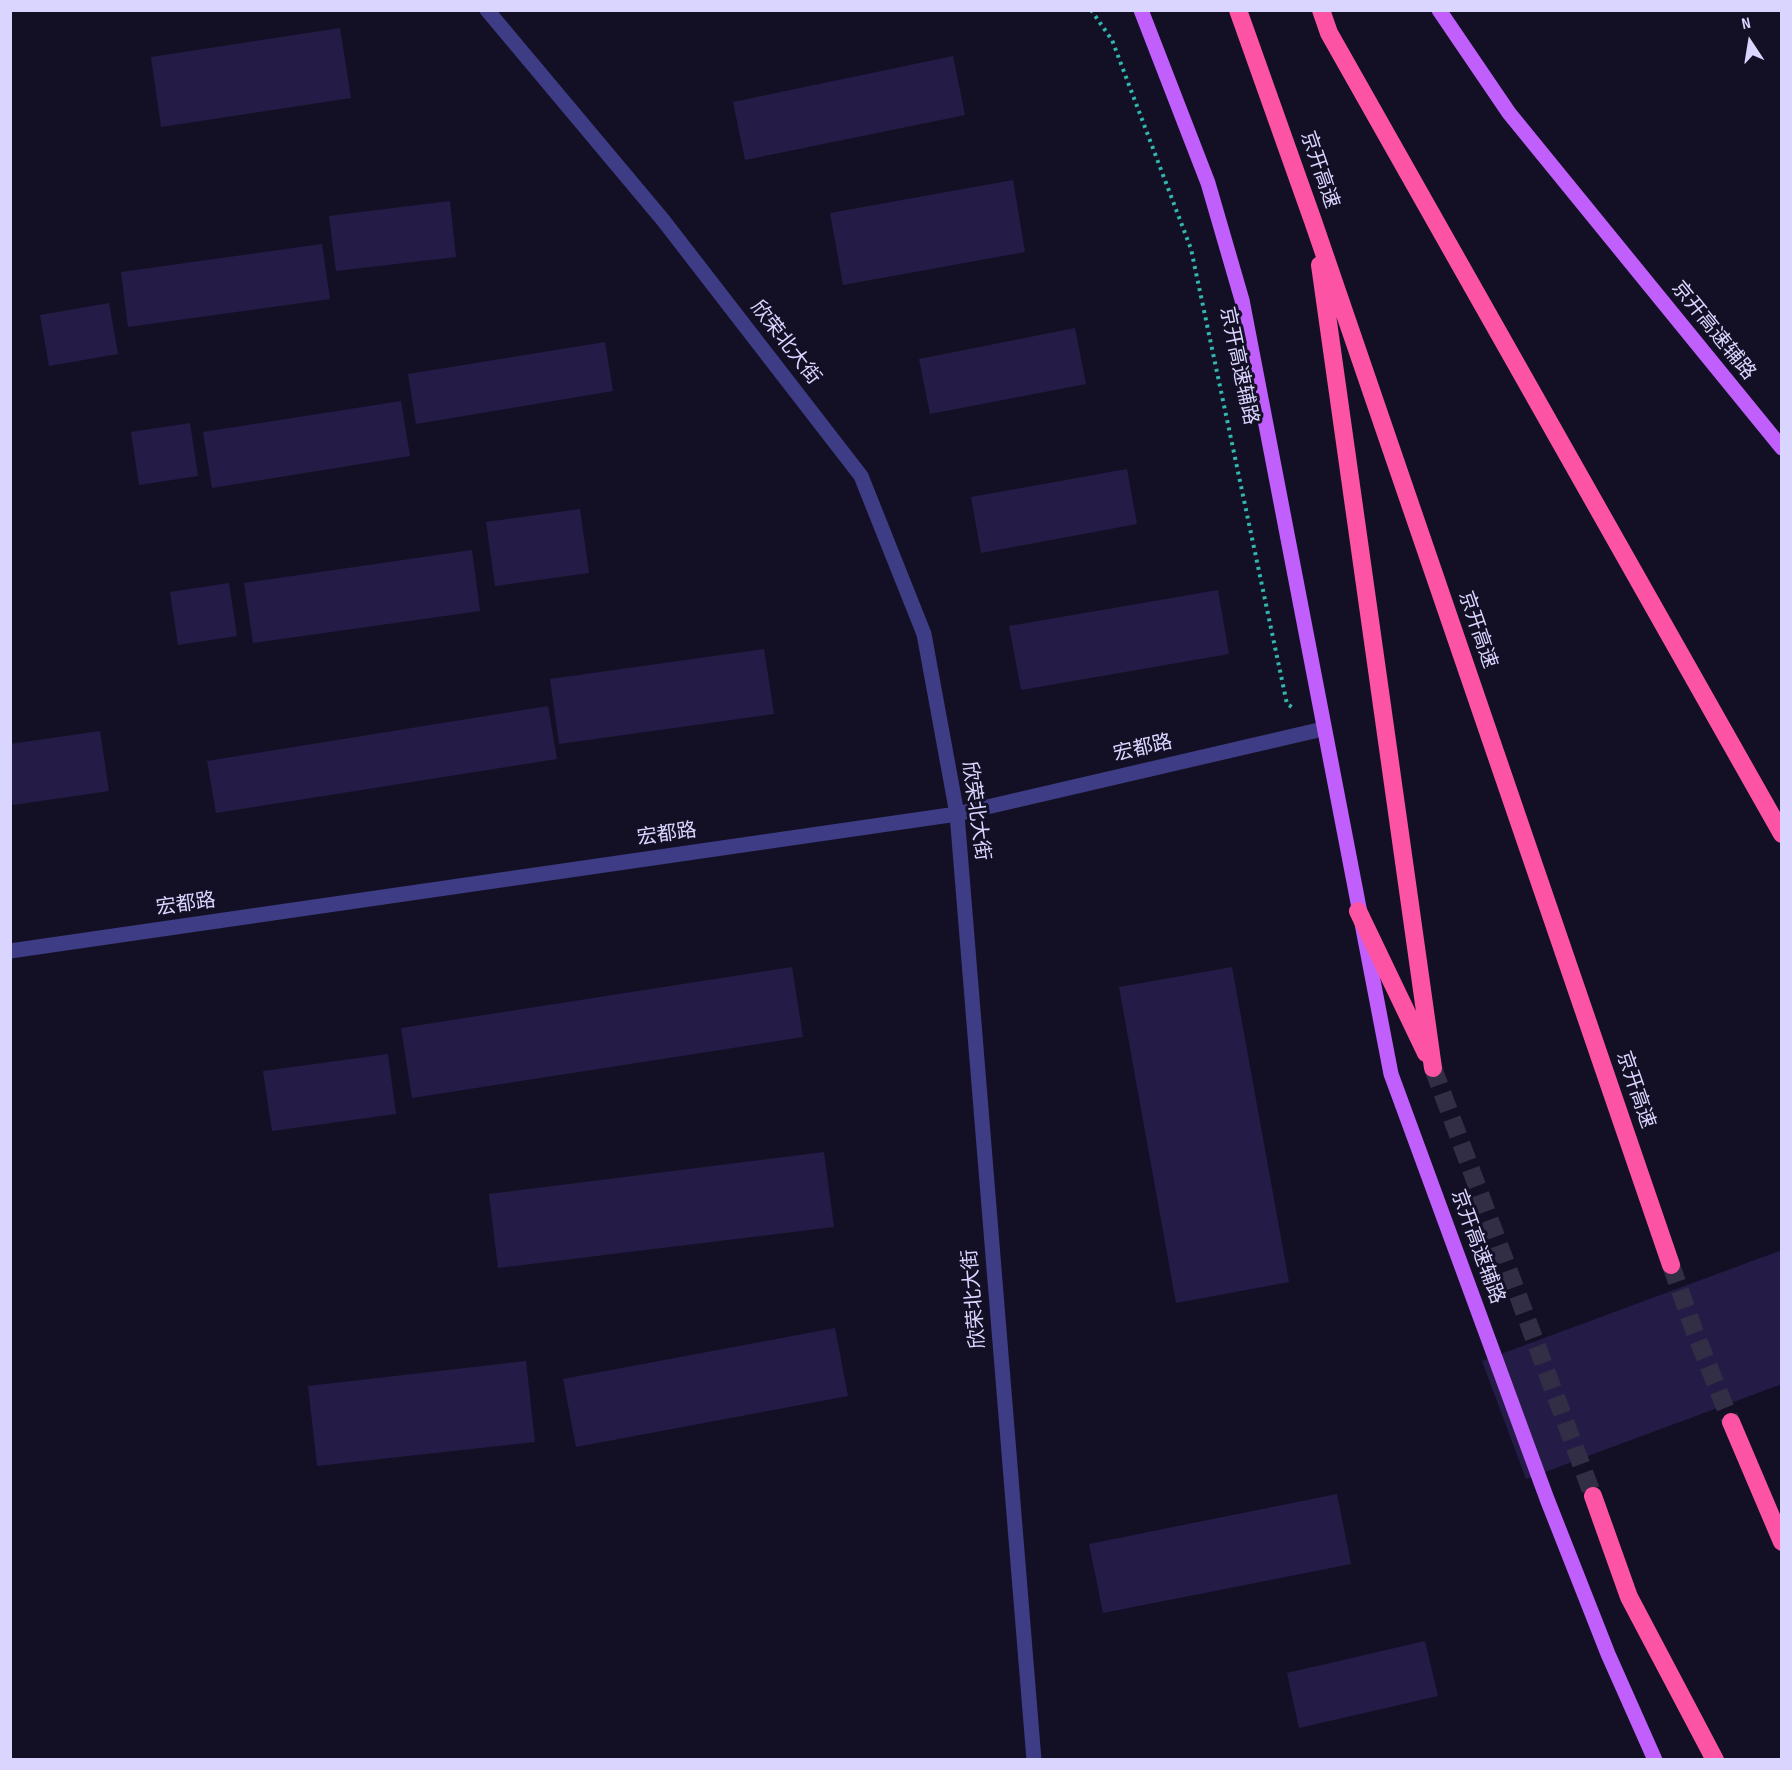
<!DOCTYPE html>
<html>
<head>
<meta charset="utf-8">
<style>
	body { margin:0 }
	#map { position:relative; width:1792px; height:1770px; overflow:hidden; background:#131026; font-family:"Sofia Sans Condensed",sans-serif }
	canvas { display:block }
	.frame { position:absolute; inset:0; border:12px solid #dad5fe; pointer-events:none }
	.north { position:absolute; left:1720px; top:12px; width:60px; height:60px; -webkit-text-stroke:4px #131026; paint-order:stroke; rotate:348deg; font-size:16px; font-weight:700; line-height:24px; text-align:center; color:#dad5fe }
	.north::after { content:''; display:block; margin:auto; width:21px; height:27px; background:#dad5fe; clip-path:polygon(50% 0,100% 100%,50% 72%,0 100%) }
</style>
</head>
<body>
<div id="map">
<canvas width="1792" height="1770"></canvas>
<div class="frame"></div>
<div class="north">N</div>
</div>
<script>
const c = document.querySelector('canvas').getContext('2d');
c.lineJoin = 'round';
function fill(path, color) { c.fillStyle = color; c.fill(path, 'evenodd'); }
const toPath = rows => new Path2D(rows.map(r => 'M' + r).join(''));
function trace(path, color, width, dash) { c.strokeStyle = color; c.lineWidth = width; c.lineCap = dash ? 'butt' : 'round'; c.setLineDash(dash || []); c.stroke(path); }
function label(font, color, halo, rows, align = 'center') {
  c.font = font + ' "Sofia Sans Condensed","Noto Sans SC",sans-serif'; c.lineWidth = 6; c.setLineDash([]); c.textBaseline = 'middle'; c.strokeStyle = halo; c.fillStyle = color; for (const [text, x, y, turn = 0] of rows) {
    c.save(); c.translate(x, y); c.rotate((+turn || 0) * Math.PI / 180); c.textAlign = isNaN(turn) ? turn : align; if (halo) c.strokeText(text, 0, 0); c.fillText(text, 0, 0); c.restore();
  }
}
fill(toPath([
	[340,28,351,98,161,127,151,57],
	[953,56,965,115,745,160,733,102],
	[1013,180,1025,252,843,285,830,213],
	[450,201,456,257,336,271,329,216],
	[322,244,330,299,128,327,121,272],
	[109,303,118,354,49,366,40,315],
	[1075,328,1086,384,930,414,919,359],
	[605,342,613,391,416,424,408,374],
	[401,401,410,456,212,488,203,432],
	[190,423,198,476,139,485,131,432],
	[1127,469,1137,524,981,553,971,497],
	[580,509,589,573,495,586,486,522],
	[472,550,480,611,253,643,244,583],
	[229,583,237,636,178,645,170,592],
	[1218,590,1229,654,1021,690,1009,626],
	[764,649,774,714,559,744,550,679],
	[548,706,557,759,216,813,207,761],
	[100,731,109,791,13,805,10,790,10,744],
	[792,967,803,1037,412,1098,401,1028],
	[1232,967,1289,1282,1176,1303,1119,987],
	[388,1054,396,1114,272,1131,263,1071],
	[824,1152,834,1227,498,1268,489,1194],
	[1782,1250,1782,1384,1526,1479,1482,1361],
	[835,1328,848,1396,576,1447,563,1379],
	[526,1361,535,1442,317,1466,308,1386],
	[1337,1494,1351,1564,1103,1613,1089,1544],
	[1425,1641,1438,1696,1299,1728,1287,1673]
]), '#241c46');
trace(toPath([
	[1433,1068,1593,1496],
	[1671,1265,1694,1330,1731,1422]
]), '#312e46', 18, [18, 9]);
trace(toPath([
	[1091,10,1112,40,1191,249,1287,704,1295,709]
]), '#32b6ad', 4, [3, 4.5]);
trace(toPath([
	[487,10,663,220,861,476,924,634,957,814,1034,1760],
	[10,951,957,814,1323,729]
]), '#3e3c84', 15);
trace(toPath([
	[1141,10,1208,183,1242,300,1391,1074,1547,1499,1608,1654,1655,1760],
	[1439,10,1509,113,1782,448]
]), '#c05ffc', 15);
trace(toPath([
	[1238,10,1313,221,1671,1265],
	[1321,10,1329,33,1782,834],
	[1320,265,1433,1068],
	[1358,911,1426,1053],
	[1731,1422,1782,1542],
	[1593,1496,1629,1597,1715,1760]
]), '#fc53a5', 18);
label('20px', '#dad5fe', '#131026', [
	["京开高速",1319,170,71],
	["京开高速辅路",1713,331,51],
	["欣荣北大街",785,343,52],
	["京开高速辅路",1238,366,78],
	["京开高速",1477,630,71],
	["宏都路",1143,749,-13],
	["欣荣北大街",975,811,82],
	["宏都路",667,835,-8],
	["宏都路",186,905,-8],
	["京开高速",1635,1090,71],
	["京开高速辅路",1477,1247,70],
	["欣荣北大街",975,1299,-95]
]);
</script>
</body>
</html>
